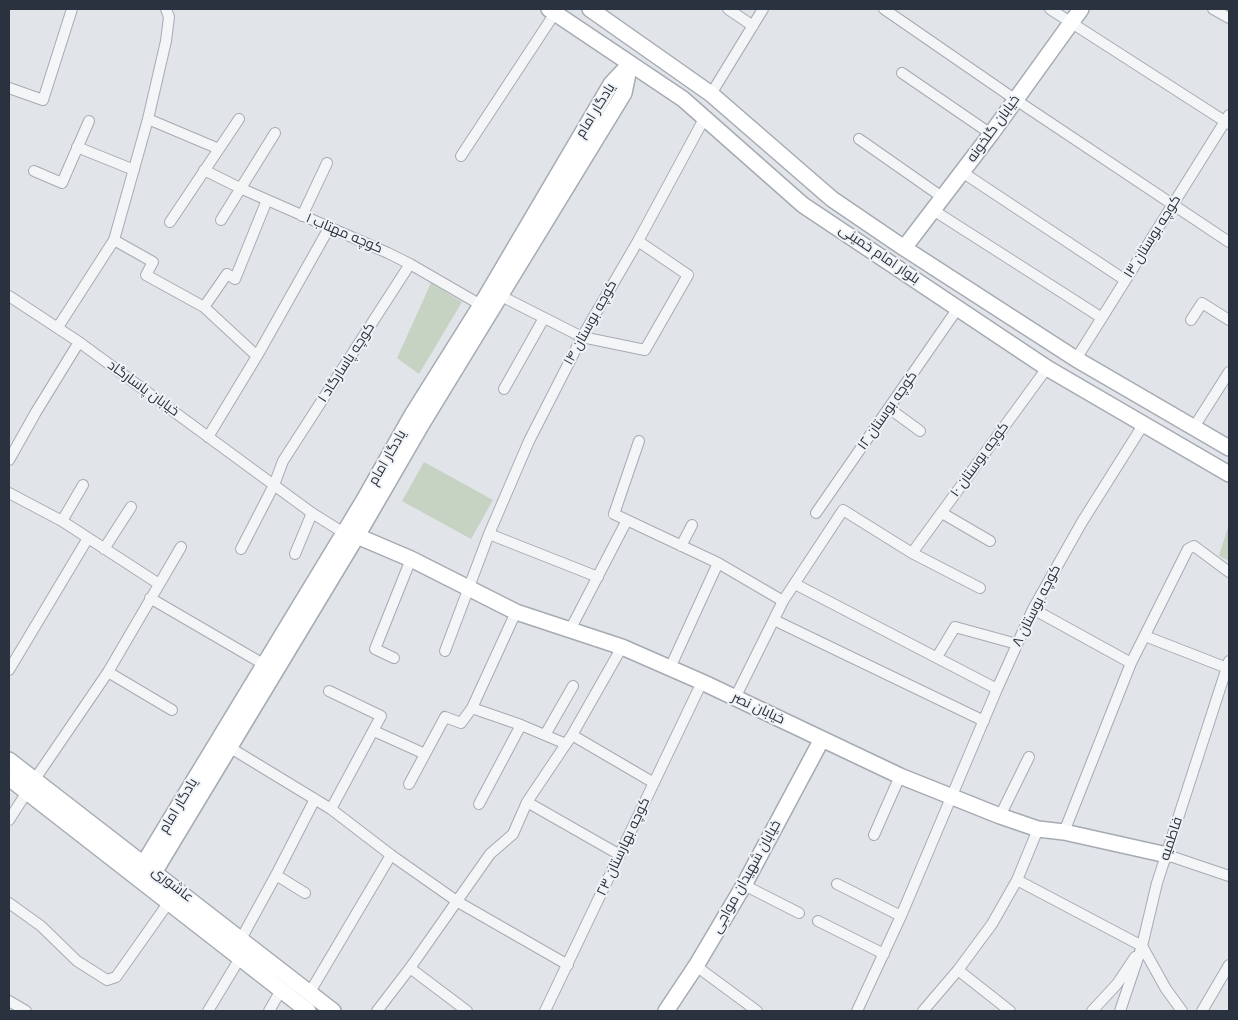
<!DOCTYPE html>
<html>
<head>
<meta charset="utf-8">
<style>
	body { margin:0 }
	#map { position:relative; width:1238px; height:1020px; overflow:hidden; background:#e1e4e9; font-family:"Nunito Sans",sans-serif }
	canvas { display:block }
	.frame { position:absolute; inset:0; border:10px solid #2a313f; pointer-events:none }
</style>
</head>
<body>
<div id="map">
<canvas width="1238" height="1020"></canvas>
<div class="frame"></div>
</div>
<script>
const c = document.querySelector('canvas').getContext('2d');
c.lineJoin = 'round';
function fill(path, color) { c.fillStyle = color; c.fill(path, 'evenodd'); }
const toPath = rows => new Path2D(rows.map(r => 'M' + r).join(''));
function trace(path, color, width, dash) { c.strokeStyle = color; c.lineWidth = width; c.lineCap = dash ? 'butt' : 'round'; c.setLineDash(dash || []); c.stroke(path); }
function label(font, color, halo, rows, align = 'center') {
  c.font = font + ' "Nunito Sans",Cairo,sans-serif'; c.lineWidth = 4; c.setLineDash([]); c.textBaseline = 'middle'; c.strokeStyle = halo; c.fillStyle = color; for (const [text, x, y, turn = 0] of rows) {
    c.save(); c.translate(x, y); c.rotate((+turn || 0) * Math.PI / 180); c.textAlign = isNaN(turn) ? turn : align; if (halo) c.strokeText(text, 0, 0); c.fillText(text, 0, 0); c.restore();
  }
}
fill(toPath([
	[431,283,462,302,419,374,397,358],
	[424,462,493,500,471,539,402,501],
	[1229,524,1229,561,1219,556]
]), '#c6d2c2');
const street = toPath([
	[728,9,753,26],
	[884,9,1016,100,1229,242],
	[1050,9,1229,124],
	[1213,9,1229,18],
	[902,73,991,134],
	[9,88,43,100,72,9],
	[711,94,763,9],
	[148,119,219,149],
	[859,139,942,197],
	[77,147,134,170],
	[461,156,555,13],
	[204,170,240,188,388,253,410,264,481,305],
	[34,171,62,183,89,121],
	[962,172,1125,280],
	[933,210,1102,318],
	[302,216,327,163],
	[221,220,275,133],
	[170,222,239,119],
	[114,240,153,262,146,275,204,307,257,356,208,437],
	[9,296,79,342,312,513,344,533],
	[501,296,582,337,645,350,688,275,638,241],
	[204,307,227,274,235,279,267,200],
	[1191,320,1202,303,1229,320],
	[58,327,114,240,148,119,166,41,169,17,166,9],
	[257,356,329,228],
	[1076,359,1229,115],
	[504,389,544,318],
	[890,409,920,431],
	[1194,427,1229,372],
	[639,441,614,514,718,563,783,601],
	[9,460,36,412,79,342],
	[9,493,62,521,159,584],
	[816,513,958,308],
	[942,513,990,541],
	[62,521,83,485],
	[489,534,598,577],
	[681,546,692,525],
	[104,549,131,507],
	[241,549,274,485,283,461,410,264],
	[912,553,1047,368],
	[295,554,312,513],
	[795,584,997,689],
	[150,598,265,665],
	[1033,609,1131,663],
	[774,620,984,721],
	[570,630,627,520],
	[1145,636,1227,668],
	[445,651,489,534,529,441,582,337,638,241,705,117],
	[937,657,955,627,1017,644],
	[394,658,375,649,411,559],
	[670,668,718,563],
	[9,670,88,538],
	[108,672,172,710],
	[329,691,381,716,331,809],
	[735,698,783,601,843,510,912,553,980,588],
	[472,708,516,612],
	[374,731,425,754],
	[545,735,573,686],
	[572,735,654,783],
	[229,747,331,809,391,855,458,902,568,965],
	[35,779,108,672,181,547],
	[409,784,445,717,461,723,472,708,521,725,566,744],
	[527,802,620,855],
	[479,804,521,725],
	[1000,816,1029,757],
	[9,820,27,792],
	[1064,832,1131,663,1188,549,1194,546,1229,572],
	[874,835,900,776],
	[1167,855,1229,876],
	[276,875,305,893],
	[1017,880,1142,946],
	[837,884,901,916],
	[744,885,799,913],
	[9,903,41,926,77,961,107,980,116,977,169,902],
	[818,921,884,954],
	[241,939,276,875,315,799],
	[1142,946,1166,989,1182,1011],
	[696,966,757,1011],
	[410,968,467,1011],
	[958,970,1010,1011],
	[310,992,391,855],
	[9,1001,26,1011],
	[208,1011,240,958],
	[269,1011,281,990],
	[377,1011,410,968,490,854,513,834,527,802,572,735,622,647],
	[545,1011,702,682],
	[857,1011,901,916,997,689,1033,609,1082,522,1143,425],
	[923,1011,958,970,992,924,1017,880,1038,829],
	[1092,1011,1117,984,1135,957],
	[1120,1011,1142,946,1157,883,1229,661],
	[1202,1011,1229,965]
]);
const secondary = toPath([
	[549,9,683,99,803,205,1047,368,1229,474],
	[590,9,711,94,832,199,904,248,1076,359,1229,448],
	[904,248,991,134,1081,9],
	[357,536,411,559,516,612,622,647,702,682,900,776,1000,816,1038,829,1064,832,1167,855],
	[9,760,333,1011],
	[9,778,308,1011],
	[140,879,155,871,357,536,423,422,624,93,630,64],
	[140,879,144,863,364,500,412,415,481,305,611,84,629,65],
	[666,1011,696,966,744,885,822,739]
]);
trace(street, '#a6abb3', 12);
trace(secondary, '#a6abb3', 18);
trace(street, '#f3f5f7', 10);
trace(secondary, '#fff', 15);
label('14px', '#2a313f', '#f0f3f6', [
	["یادگار امام",596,111,-58],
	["خیابان گلخونه",994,129,-54],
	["کوچه مهتاب ۱",344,234,23],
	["کوچه بوستان ۱۳",1153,237,-58],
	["بلوار امام خمینی",879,255,34],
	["کوچه بوستان ۱۴",591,323,-61],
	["کوچه پاسارگاد ۱",347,363,-57],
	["خیابان پاسارگاد",143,389,36],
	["کوچه بوستان ۱۲",888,411,-55],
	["یادگار امام",388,458,-60],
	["کوچه بوستان ۱۰",980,460,-54],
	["کوچه بوستان ۸",1037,606,-63],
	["خیابان نصر",758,709,25],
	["یادگار امام",179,806,-59],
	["فاطمیه",1172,839,-72],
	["کوچه بهارستان ۲۳",624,847,-65],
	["خیابان شهیدان مواجی",747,877,-61],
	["عاشوری",172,885,38]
]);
</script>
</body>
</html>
